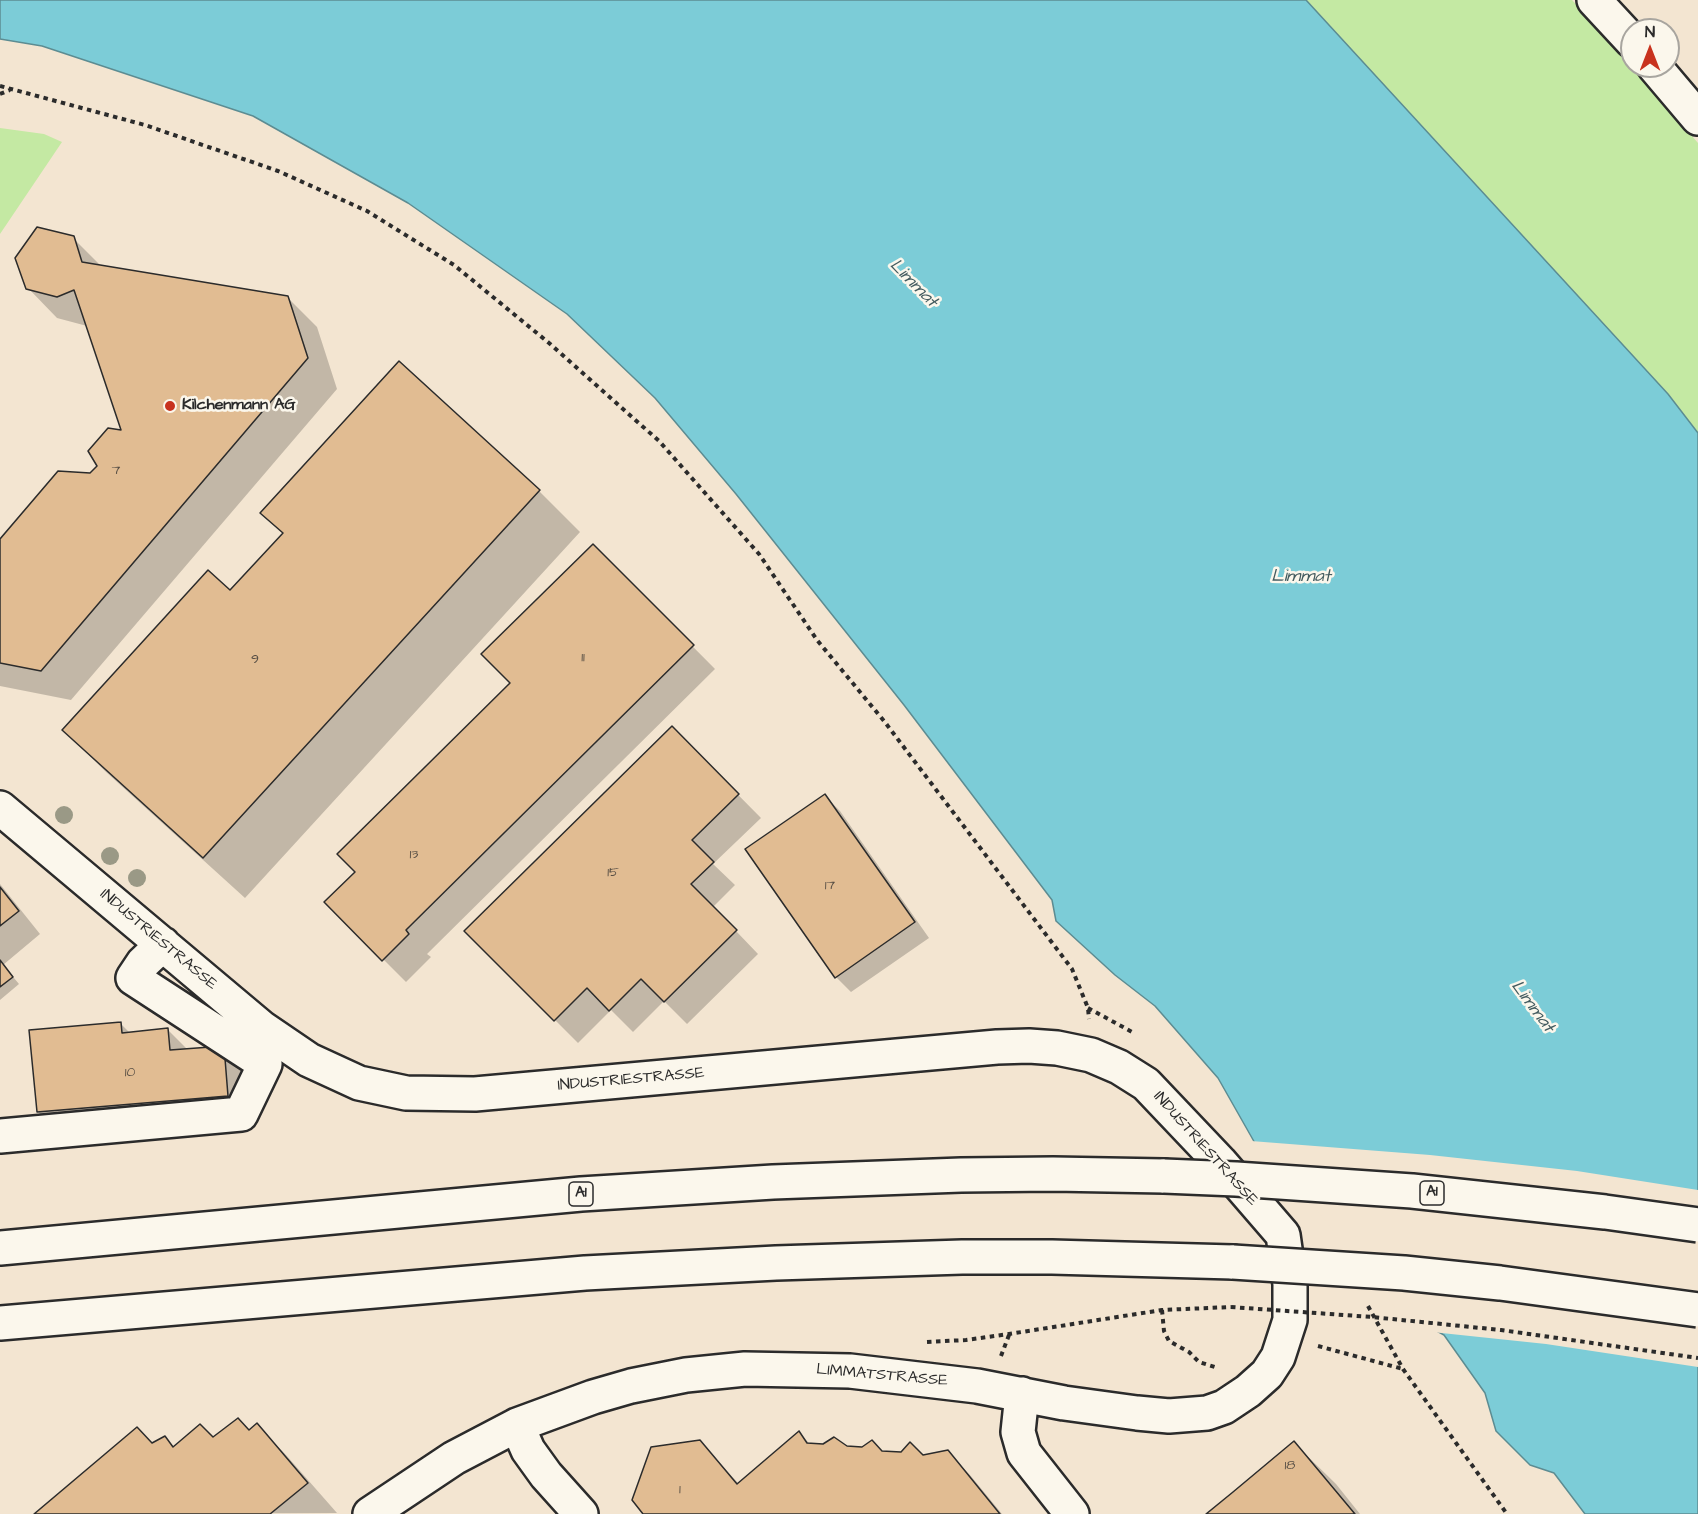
<!DOCTYPE html>
<html>
<head>
<meta charset="utf-8">
<style>
	body { margin:0 }
	#map { position:relative; width:1698px; height:1514px; overflow:hidden; background:#f3e5d1; font-family:"Architects Daughter",sans-serif }
	canvas { display:block }
	.north { position:absolute; left:1620px; top:18px; width:60px; height:60px; box-sizing:border-box; background:#fbf7ec; border:2px solid #a8a59f; border-radius:50%; rotate:0deg; font-size:16px; font-weight:700; line-height:24px; text-align:center; color:#2b2b2b }
	.north::after { content:''; display:block; margin:auto; width:21px; height:27px; background:#c8321e; clip-path:polygon(50% 0,100% 100%,50% 72%,0 100%) }
</style>
</head>
<body>
<div id="map">
<canvas width="1698" height="1514"></canvas>
<div class="north">N</div>
</div>
<script>
const c = document.querySelector('canvas').getContext('2d');
c.lineJoin = 'round';
function fill(path, color) { c.fillStyle = color; c.fill(path, 'evenodd'); }
const toPath = rows => new Path2D(rows.map(r => 'M' + r).join(''));
function trace(path, color, width, dash) { c.strokeStyle = color; c.lineWidth = width; c.lineCap = dash ? 'butt' : 'round'; c.setLineDash(dash || []); c.stroke(path); }
function label(font, color, halo, rows, align = 'center') {
  c.font = font + ' "Architects Daughter",sans-serif'; c.lineWidth = 5; c.setLineDash([]); c.textBaseline = 'middle'; c.strokeStyle = halo; c.fillStyle = color; for (const [text, x, y, turn = 0] of rows) {
    c.save(); c.translate(x, y); c.rotate((+turn || 0) * Math.PI / 180); c.textAlign = isNaN(turn) ? turn : align; if (halo) c.strokeText(text, 0, 0); c.fillText(text, 0, 0); c.restore();
  }
}
fill(toPath([
	[1306,0,1572,0,1599,29,1698,143,1698,433,1668,394],
	[0,128,44,134,62,142,0,234]
]), '#c4e9a3');
const water = toPath([
	[0,0,1306,0,1668,394,1698,433,1698,1514,1585,1514,1554,1473,1530,1465,1496,1431,1485,1393,1444,1335,1401,1311,1284,1164,1256,1145,1218,1078,1155,1006,1115,975,1056,921,1052,900,904,705,736,494,655,398,567,314,408,203,253,116,42,46,0,39,0,0]
]);
fill(water, '#7cccd7');
trace(water, '#5c8c92', 1.5);
fill(toPath([
	[1251,1141,1430,1155,1577,1171,1698,1190,1698,1367,1546,1344,1432,1332,1399,1313,1282,1167,1254,1147]
]), '#f3e5d1');
fill(toPath([
	[73,238,102,267,287,297,317,327,337,389,71,700,0,686,0,541,90,475,123,432,87,326,57,318,28,288],
	[539,491,580,532,245,898,105,771,64,730,231,592,283,534,262,513],
	[593,546,715,669,427,954,431,957,406,982,326,902,357,872,512,683],
	[672,728,761,818,713,864,735,885,713,907,758,954,687,1024,664,1001,633,1032,611,1010,578,1043,466,931],
	[825,796,840,811,929,938,851,992,836,977],
	[0,884,40,934,3,965,19,984,0,1000],
	[121,1024,130,1033,168,1030,188,1050,223,1047,246,1070,250,1118,61,1134,38,1112],
	[257,1425,286,1455,337,1513,36,1514,164,1437,175,1448,250,1432],
	[799,1433,811,1445,922,1456,947,1452,970,1475,1002,1514,645,1514,699,1441,739,1484],
	[1294,1443,1336,1484,1360,1514,1208,1514]
]), '#0003');
const building = toPath([
	[37,227,74,236,82,262,288,296,308,358,41,671,0,663,0,539,58,471,90,473,97,466,88,451,108,428,121,430,74,290,57,297,26,289,15,258,37,227],
	[399,361,540,490,203,858,62,730,208,570,230,590,283,533,260,513,399,361],
	[593,544,694,645,406,930,409,934,382,961,324,902,355,872,337,854,510,683,481,654,593,544],
	[672,726,739,794,692,840,714,862,691,884,737,930,664,1002,641,979,609,1011,587,988,554,1021,464,931,672,726],
	[825,794,915,922,835,978,745,849,825,794],
	[0,887,19,911,0,926,0,887],
	[0,960,13,977,0,987,0,960],
	[121,1022,122,1033,168,1028,170,1050,224,1046,228,1096,37,1112,29,1030,121,1022],
	[238,1418,249,1430,257,1423,308,1483,270,1514,34,1514,137,1427,152,1443,165,1436,173,1447,200,1424,213,1437,238,1418],
	[799,1431,807,1443,823,1444,834,1437,847,1446,862,1447,872,1440,882,1451,901,1452,910,1442,923,1455,948,1450,1000,1514,643,1514,632,1500,651,1447,700,1440,737,1484,799,1431],
	[1294,1441,1355,1514,1206,1514,1233,1492,1294,1441]
]);
fill(building, '#e1bc92');
trace(building, '#2b2b2b', 1.5);
const minor = toPath([
	[1594,0,1632,41],
	[1654,66,1698,118],
	[0,808,262,1028,309,1060,359,1083,406,1093,475,1094,997,1047,1029,1046,1057,1048,1091,1055,1119,1067,1146,1084,1220,1162,1283,1235,1290,1284,1290,1320,1278,1357,1267,1374,1248,1391,1224,1407,1207,1413,1169,1416,1137,1413,1064,1403,977,1386,850,1371,745,1369,686,1375,631,1386,593,1397,517,1425,454,1458,370,1514],
	[0,1136,241,1114,265,1064,133,978,143,963,163,944],
	[1022,1394,1018,1432,1024,1453,1072,1514],
	[517,1425,528,1450,546,1475,581,1514]
]);
const highway = toPath([
	[0,1248,581,1194,773,1182,961,1175,1053,1174,1164,1176],
	[0,1323,585,1273,776,1263,962,1257,1052,1257,1233,1262]
]);
trace(minor, '#2b2b2b', 38);
trace(highway, '#2b2b2b', 38);
trace(toPath([
	[0,86,145,125,278,171,367,211,454,265,549,343,659,441,759,554,817,640,884,721,1072,969,1088,1008,1089,1019],
	[0,94,10,90],
	[1088,1008,1134,1033],
	[1368,1306,1403,1369,1507,1514],
	[1162,1310,1164,1331,1169,1341,1189,1352,1199,1362,1218,1368],
	[927,1342,966,1340,1009,1334,1162,1310,1231,1307],
	[1318,1346,1403,1369],
	[1001,1356,1009,1335]
]), '#2b2b2b', 4, [4.5, 4.5]);
trace(minor, '#fbf7ec', 33);
trace(highway, '#fbf7ec', 33);
const highwayBridge = toPath([
	[1164,1176,1236,1179,1412,1191,1605,1212,1698,1225],
	[1233,1262,1404,1273,1500,1283,1698,1310]
]);
trace(highwayBridge, '#2b2b2b', 38, []);
trace(toPath([
	[1231,1307,1372,1317,1501,1330,1698,1358]
]), '#2b2b2b', 4, [4.5, 4.5]);
trace(highwayBridge, '#fbf7ec', 33);
c.fillStyle = '#9a9986';
for (const [x, y] of [
	[64,815],
	[110,856],
	[137,878]
]) { c.beginPath(); c.arc(x, y, 9, 0, 2 * Math.PI); c.fill(); }
for (const [x, y, r, color] of [
	[170,406,6,"#c8321e"]
]) { const dot = new Path2D(); dot.arc(x, y, r, 0, 2 * Math.PI); c.fillStyle = color; c.fill(dot); trace(dot, '#fbf7ec', 2); }
label('14px', '#584f45', null, [
	["7",116,471],
	["11",583,658],
	["9",255,660],
	["13",414,855],
	["15",613,873],
	["17",830,886],
	["10",130,1073],
	["18",1290,1466],
	["1",680,1490]
]);
for (const [x, y, w] of [
	[1432,1193,24],
	[581,1194,24]
]) { const box = new Path2D(); box.roundRect(x - w / 2, y - 12, w, 24, 4.5); c.fillStyle = '#fbf7ec'; c.fill(box); trace(box, '#2b2b2b', 1.5); }
label('bold 15px', '#2b2b2b', null, [
	["A1",1432,1193],
	["A1",581,1194]
]);
label('bold 16px', '#2b2b2b', '#fbf7ec', [
	["Kilchenmann AG",182,406]
], 'left');
label('16px', '#2b2b2b', '#fbf7ec', [
	["INDUSTRIESTRASSE",158,940,40],
	["INDUSTRIESTRASSE",631,1080,-5],
	["INDUSTRIESTRASSE",1205,1149,48],
	["LIMMATSTRASSE",882,1376,5]
]);
label('italic 18px', '#435b5f', '#fbf7ec', [
	["Limmat",913,284,45],
	["Limmat",1301,577],
	["Limmat",1532,1007,53]
]);
</script>
</body>
</html>
